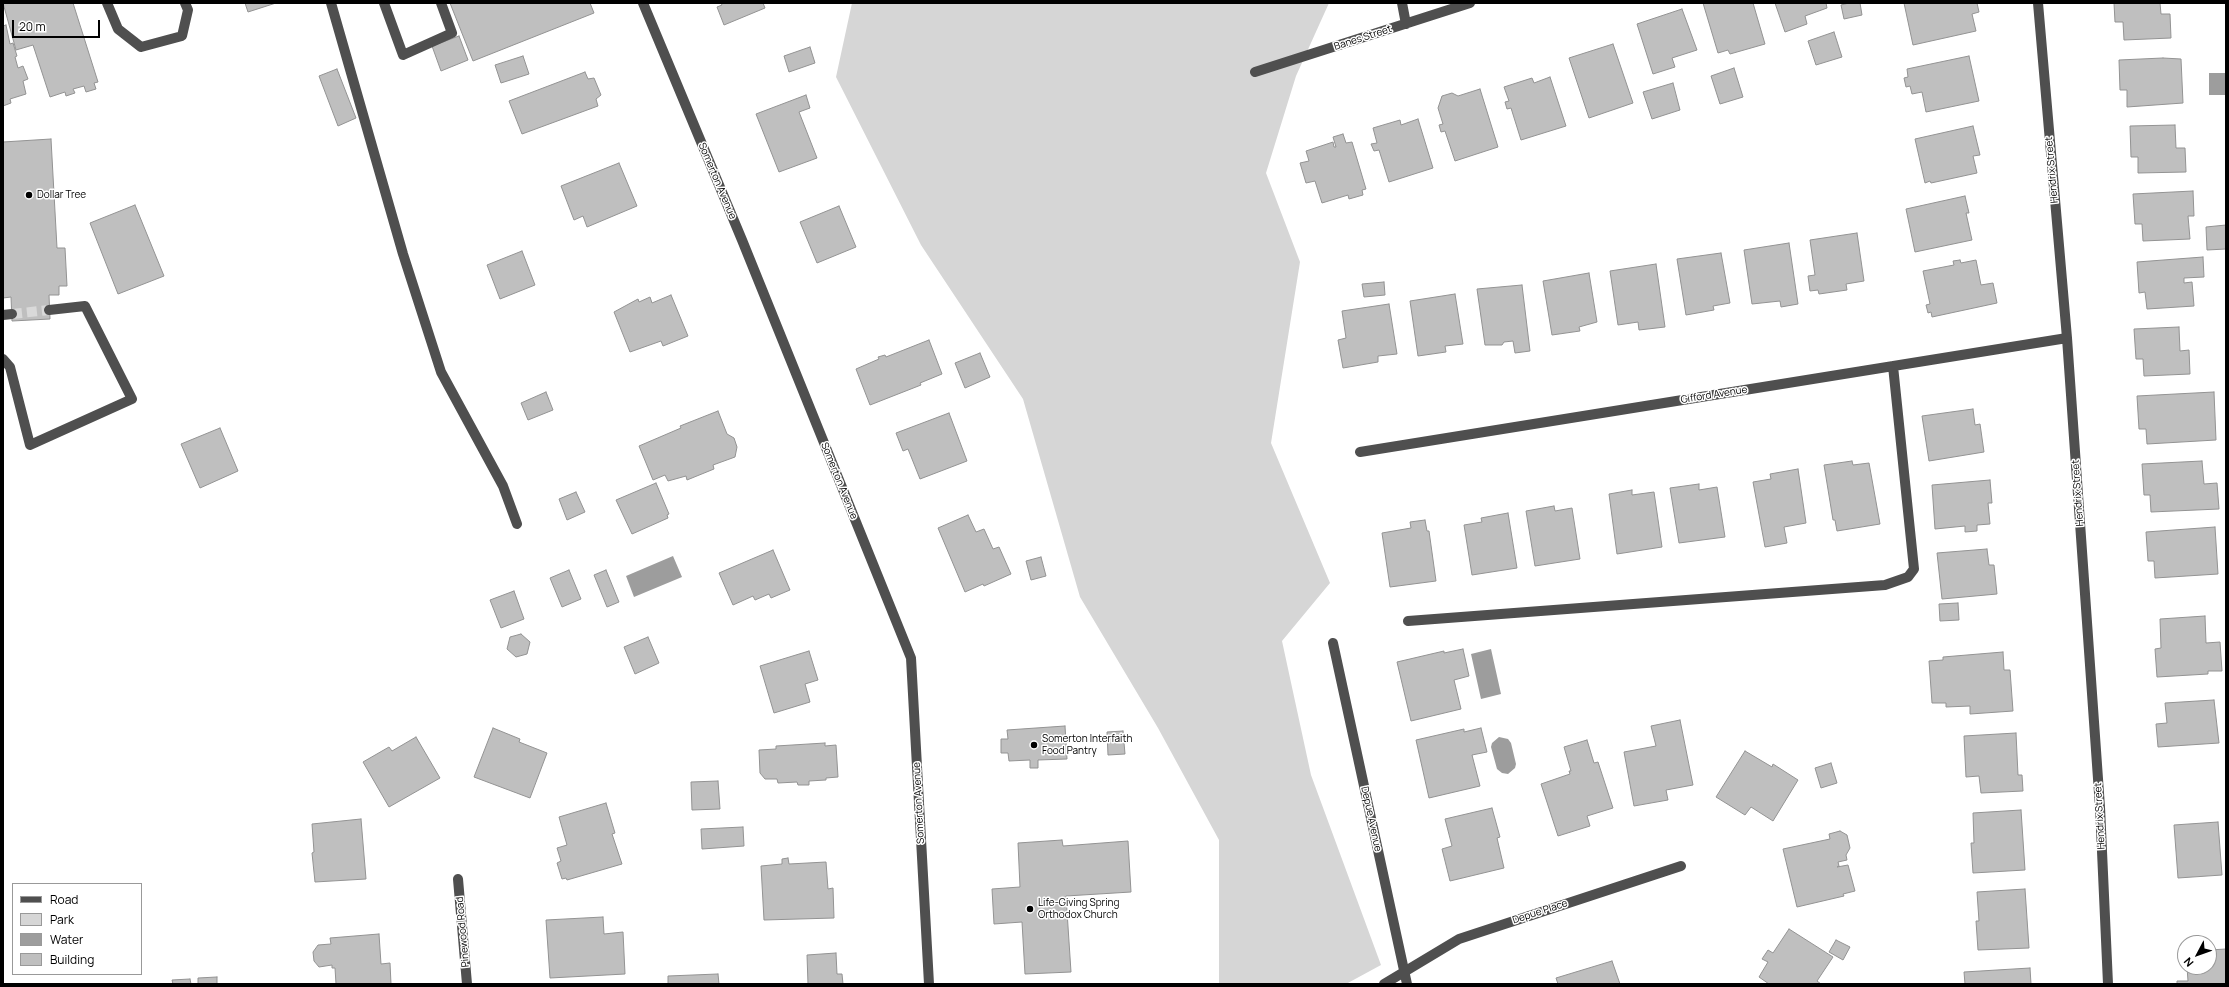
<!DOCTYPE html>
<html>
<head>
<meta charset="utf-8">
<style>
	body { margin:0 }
	#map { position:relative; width:2229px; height:987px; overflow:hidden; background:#fff; font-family:Manrope,sans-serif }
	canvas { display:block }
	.frame { position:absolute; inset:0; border:4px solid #000; pointer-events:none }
	.legend { position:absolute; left:12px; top:883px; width:130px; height:92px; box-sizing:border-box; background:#fff; border:1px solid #999; margin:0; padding:5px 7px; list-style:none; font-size:12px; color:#000 }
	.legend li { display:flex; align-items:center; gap:8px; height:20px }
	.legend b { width:20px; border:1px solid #999 }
	.north { position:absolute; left:2177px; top:935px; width:40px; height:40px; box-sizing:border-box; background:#fff; border:1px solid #999; border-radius:50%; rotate:229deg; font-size:11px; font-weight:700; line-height:16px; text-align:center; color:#000 }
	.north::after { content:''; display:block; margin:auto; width:14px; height:18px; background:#000; clip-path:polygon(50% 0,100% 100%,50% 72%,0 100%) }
	.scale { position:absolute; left:12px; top:20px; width:88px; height:18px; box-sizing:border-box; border:2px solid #000; border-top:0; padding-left:5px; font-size:12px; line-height:14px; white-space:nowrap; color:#000; -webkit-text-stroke:3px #fff; paint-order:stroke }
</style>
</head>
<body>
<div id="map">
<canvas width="2229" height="987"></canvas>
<div class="frame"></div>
<ul class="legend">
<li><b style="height:5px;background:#4f4f4f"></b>Road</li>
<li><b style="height:11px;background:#d6d6d6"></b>Park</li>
<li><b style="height:11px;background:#9d9d9d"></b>Water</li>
<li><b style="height:11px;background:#bfbfbf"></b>Building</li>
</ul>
<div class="north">N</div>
<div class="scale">20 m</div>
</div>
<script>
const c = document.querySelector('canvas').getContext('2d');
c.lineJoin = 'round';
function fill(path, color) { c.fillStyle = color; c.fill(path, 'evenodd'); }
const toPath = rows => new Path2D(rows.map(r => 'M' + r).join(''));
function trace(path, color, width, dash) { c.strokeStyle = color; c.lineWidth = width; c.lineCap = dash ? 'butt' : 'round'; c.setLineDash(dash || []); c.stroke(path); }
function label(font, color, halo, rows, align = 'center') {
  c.font = font + ' Manrope,sans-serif'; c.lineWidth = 3; c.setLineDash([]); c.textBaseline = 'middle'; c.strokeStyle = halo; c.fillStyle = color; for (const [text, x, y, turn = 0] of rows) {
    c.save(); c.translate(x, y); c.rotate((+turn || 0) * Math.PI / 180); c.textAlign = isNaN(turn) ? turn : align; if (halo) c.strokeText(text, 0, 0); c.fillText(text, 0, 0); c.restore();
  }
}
fill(toPath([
	[852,3,1329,3,1296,76,1266,173,1300,262,1271,443,1330,583,1282,641,1311,775,1381,965,1346,984,1219,984,1219,840,1158,728,1080,597,1023,399,921,245,836,77]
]), '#d6d6d6');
fill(toPath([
	[2209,73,2226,73,2226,95,2209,95],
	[673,556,682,577,634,597,626,576],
	[1491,649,1501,694,1481,699,1471,654],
	[1499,737,1508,739,1511,743,1516,764,1515,768,1508,774,1502,773,1497,769,1491,747,1492,743]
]), '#9d9d9d');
const building = toPath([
	[3,3,73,3,98,82,94,83,96,89,86,92,84,86,73,89,75,93,66,96,65,92,50,97,33,45,16,50,3,3],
	[245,3,276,3,248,12,245,3],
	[450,3,590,3,594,13,473,61,450,3],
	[721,3,763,3,765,8,724,25,717,7,722,5,721,3],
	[1703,3,1753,3,1765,44,1730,54,1728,50,1718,53,1703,3],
	[1775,3,1826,3,1827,8,1805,16,1807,24,1785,32,1775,3],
	[1849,3,1860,3,1862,15,1844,19,1841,5,1849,3],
	[1904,3,1977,3,1979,12,1972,14,1976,31,1913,45,1904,3],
	[2114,3,2160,3,2161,14,2170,14,2171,38,2124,40,2123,22,2115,22,2114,3],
	[1682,9,1697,50,1672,58,1675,67,1653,74,1637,24,1682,9],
	[6,25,10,44,13,43,17,56,15,57,18,68,23,66,28,79,23,81,26,94,10,99,11,103,3,106,3,26,6,25],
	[1834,32,1842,57,1816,65,1808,41,1834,32],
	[459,36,468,60,441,71,432,46,459,36],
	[1613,44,1633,103,1589,118,1569,58,1613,44],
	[810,47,815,63,789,72,784,56,810,47],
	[523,56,529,74,501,83,495,65,523,56],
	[1969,56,1979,101,1926,112,1922,92,1912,94,1910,86,1906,87,1904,78,1908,77,1907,69,1969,56],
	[2163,58,2181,59,2183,103,2127,107,2127,90,2120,90,2119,60,2163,58],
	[1734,68,1743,97,1720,104,1711,76,1734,68],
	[337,69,356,118,338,126,319,76,337,69],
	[585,72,588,79,594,78,601,95,596,99,598,106,522,134,509,101,585,72],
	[1550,77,1566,126,1521,140,1511,108,1507,109,1505,102,1509,101,1504,87,1532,78,1534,83,1550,77],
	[1673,83,1680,110,1652,119,1643,92,1673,83],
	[1480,89,1498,147,1455,161,1445,131,1441,132,1439,125,1443,124,1438,108,1442,96,1452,93,1458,96,1480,89],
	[806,95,810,108,799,112,817,158,779,172,756,114,806,95],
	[1418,119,1433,168,1389,182,1379,150,1374,151,1371,144,1377,143,1373,128,1400,120,1401,125,1418,119],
	[2175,125,2176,148,2185,148,2186,172,2138,173,2138,157,2131,157,2130,126,2175,125],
	[1973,126,1980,155,1973,156,1977,173,1931,183,1930,181,1925,183,1915,139,1973,126],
	[1343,134,1346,143,1352,142,1366,189,1362,190,1363,195,1349,199,1348,195,1322,203,1315,181,1306,183,1300,163,1309,161,1306,151,1333,142,1334,147,1336,147,1333,137,1343,134],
	[51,139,57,248,65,248,67,286,59,286,59,295,49,295,50,319,12,321,11,297,3,298,3,142,51,139],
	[619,163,637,206,587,227,583,216,574,220,561,186,619,163],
	[2193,191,2194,216,2188,216,2190,239,2143,241,2142,224,2135,224,2133,194,2193,191],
	[1965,196,1969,213,1966,213,1972,240,1915,252,1906,209,1965,196],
	[135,205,164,276,118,294,90,223,135,205],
	[839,206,856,247,817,263,800,222,839,206],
	[2226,225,2226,249,2207,250,2206,227,2226,225],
	[1857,233,1864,281,1846,284,1847,290,1819,294,1818,290,1810,291,1808,276,1815,275,1810,240,1857,233],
	[1789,243,1798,304,1781,307,1780,301,1752,304,1744,250,1789,243],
	[522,251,535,285,500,299,487,265,522,251],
	[1721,253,1730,303,1713,306,1714,310,1686,315,1677,259,1721,253],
	[2203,257,2204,277,2184,278,2184,283,2192,282,2194,306,2147,309,2145,292,2139,293,2137,262,2203,257],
	[1960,260,1961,263,1976,260,1981,285,1993,283,1997,303,1932,317,1931,312,1928,313,1926,305,1930,304,1923,271,1954,265,1953,261,1960,260],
	[1656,264,1665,327,1639,330,1638,322,1618,325,1610,271,1656,264],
	[1589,273,1597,322,1579,327,1580,331,1552,335,1543,281,1589,273],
	[1384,282,1385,295,1364,297,1362,284,1384,282],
	[1522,285,1530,351,1515,353,1513,341,1504,342,1502,345,1485,345,1477,289,1522,285],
	[1455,294,1463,344,1445,346,1446,352,1418,356,1410,301,1455,294],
	[671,295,688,336,663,346,661,341,630,352,614,312,638,299,639,302,650,297,652,303,671,295],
	[1389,304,1397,354,1378,356,1378,362,1343,368,1338,340,1346,338,1342,311,1389,304],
	[2179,327,2180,351,2189,350,2190,374,2144,376,2143,359,2136,359,2134,329,2179,327],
	[929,340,942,374,920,383,921,385,870,405,856,369,879,359,878,357,885,355,886,357,929,340],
	[980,353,990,377,965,388,955,363,980,353],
	[546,392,553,410,528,420,521,403,546,392],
	[2214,392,2216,440,2147,444,2146,429,2139,429,2137,396,2214,392],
	[1973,409,1975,425,1980,424,1984,452,1929,461,1922,416,1973,409],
	[718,411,727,434,734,438,737,447,735,457,713,465,714,469,687,480,686,476,668,481,665,475,653,480,639,446,681,428,680,426,718,411],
	[949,413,967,461,920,479,908,449,903,451,896,433,949,413],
	[220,428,238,471,200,488,181,444,220,428],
	[1852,461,1853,465,1869,463,1880,524,1837,531,1835,520,1833,520,1824,465,1852,461],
	[2202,461,2204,484,2217,483,2219,509,2151,512,2150,495,2144,495,2142,464,2202,461],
	[1798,469,1806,523,1784,527,1787,543,1765,547,1753,482,1771,479,1770,474,1798,469],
	[1990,480,1992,503,1988,503,1990,524,1977,525,1977,531,1965,532,1965,526,1935,529,1932,485,1990,480],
	[656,483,669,514,667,515,668,518,632,534,616,500,656,483],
	[1699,484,1699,490,1717,487,1725,537,1679,543,1670,488,1699,484],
	[1632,490,1632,495,1654,492,1662,547,1617,554,1609,494,1632,490],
	[576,492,585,512,567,520,559,499,576,492],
	[1554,506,1555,511,1572,508,1580,559,1535,566,1526,511,1554,506],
	[1508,513,1517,568,1472,575,1464,525,1482,522,1481,518,1508,513],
	[968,515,976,532,984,529,993,549,999,547,1011,574,984,586,983,584,965,592,938,528,968,515],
	[1425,520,1427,531,1429,531,1436,581,1390,587,1382,533,1411,528,1410,522,1425,520],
	[2215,527,2218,574,2155,578,2154,561,2148,561,2146,532,2215,527],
	[1987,549,1989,565,1994,565,1997,594,1942,599,1937,553,1987,549],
	[773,550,790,590,771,598,769,594,755,600,753,596,733,605,719,573,773,550],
	[1041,557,1046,576,1031,580,1026,561,1041,557],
	[569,570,581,599,562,607,550,578,569,570],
	[606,570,619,602,607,607,594,575,606,570],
	[514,591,524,619,501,628,490,600,514,591],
	[1958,603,1959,620,1940,621,1939,604,1958,603],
	[2205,616,2206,643,2220,642,2222,671,2208,671,2208,674,2157,677,2155,649,2161,648,2160,619,2205,616],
	[521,634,530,642,527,654,516,657,507,649,510,637,521,634],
	[648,637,659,663,635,674,624,647,648,637],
	[1463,649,1469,676,1454,680,1461,709,1411,721,1397,662,1444,651,1444,653,1463,649],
	[809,651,818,680,805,684,810,702,774,713,760,666,809,651],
	[2003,652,2004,670,2010,670,2013,711,1970,714,1970,706,1946,707,1946,703,1932,703,1929,661,1943,660,1943,657,2003,652],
	[2214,700,2219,743,2158,747,2156,724,2167,723,2165,703,2214,700],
	[1680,720,1693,785,1666,790,1668,800,1634,806,1624,752,1656,746,1651,726,1680,720],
	[1065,726,1067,759,1038,760,1038,768,1030,768,1030,760,1009,761,1008,753,1001,753,1001,739,1008,739,1007,730,1065,726],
	[493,728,520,739,519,742,547,753,530,798,474,777,493,728],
	[1481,728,1487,752,1472,755,1480,786,1429,798,1416,740,1464,729,1464,732,1481,728],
	[1123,731,1125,754,1108,755,1107,732,1123,731],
	[2016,733,2018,775,2022,775,2023,791,1981,793,1979,776,1966,777,1964,736,2016,733],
	[416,737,440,778,389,807,363,762,389,747,392,751,416,737],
	[1587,740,1594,763,1598,762,1613,808,1587,816,1590,826,1558,836,1541,784,1570,774,1569,771,1571,771,1564,747,1587,740],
	[825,743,825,746,836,745,838,777,826,778,826,780,809,781,809,785,798,785,797,782,778,783,777,779,765,779,760,773,759,750,776,749,776,746,825,743],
	[1745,751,1772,767,1773,764,1798,780,1773,821,1751,807,1745,815,1716,797,1745,751],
	[1831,763,1837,783,1821,788,1815,768,1831,763],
	[718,781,720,809,692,810,691,782,718,781],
	[606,803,615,833,612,834,622,864,567,880,566,878,562,879,557,863,561,861,557,848,567,845,559,817,606,803],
	[1492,808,1500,837,1497,838,1504,868,1450,881,1442,849,1452,846,1445,819,1492,808],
	[2021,810,2025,870,1973,873,1971,843,1974,843,1973,813,2021,810],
	[361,819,366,879,315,882,312,853,314,852,312,824,361,819],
	[2218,822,2222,875,2178,878,2174,825,2218,822],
	[743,827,744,846,702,849,701,829,743,827],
	[1840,831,1847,835,1850,848,1846,855,1847,860,1838,862,1839,866,1837,867,1848,865,1855,891,1843,894,1844,896,1797,907,1783,849,1830,839,1829,834,1840,831],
	[1062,840,1063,846,1128,841,1131,892,1066,896,1071,972,1025,974,1022,922,994,924,992,889,1020,887,1018,843,1062,840],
	[788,858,789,864,826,862,828,889,833,888,834,918,764,920,761,866,782,864,782,859,788,858],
	[2025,889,2029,948,1978,950,1976,921,1979,921,1977,892,2025,889],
	[603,917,604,934,623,932,625,974,550,978,546,920,603,917],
	[1789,929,1833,957,1817,981,1821,984,1769,984,1759,977,1768,962,1762,959,1768,950,1773,953,1789,929],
	[379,934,381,964,390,963,391,984,336,984,335,968,332,968,332,965,319,967,314,961,313,952,318,945,331,944,330,938,379,934],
	[1836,940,1850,947,1843,960,1829,952,1836,940],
	[2226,949,2226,984,2177,984,2177,981,2188,981,2187,967,2209,967,2209,950,2226,949],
	[836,953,837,974,842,974,843,984,808,984,807,955,836,953],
	[1612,961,1620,984,1558,984,1556,978,1612,961],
	[2030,968,2031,984,1965,984,1964,972,2030,968],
	[718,974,719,984,668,984,668,976,718,974],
	[217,977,217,984,198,984,198,978,217,977],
	[190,979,191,984,173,984,172,980,190,979]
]);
fill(building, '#bfbfbf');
trace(building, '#939393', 1);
trace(toPath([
	[12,314,49,310]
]), '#d9d9d9', 10, [10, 5]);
trace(toPath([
	[107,3,118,29,141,47,182,36,188,10,185,3],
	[331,3,403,254,441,372,503,486,517,524],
	[384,3,403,55,452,33,441,3],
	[643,3,742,240,911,658,929,984],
	[1402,3,1406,24],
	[2038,3,2067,338,2100,807,2108,984],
	[1255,72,1470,3],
	[3,315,12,314],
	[3,359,10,367,30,445,132,399,85,306,49,310],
	[1360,452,2067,338],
	[1408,621,1885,585,1908,577,1914,569,1893,366],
	[1333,643,1407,984],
	[458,879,467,984],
	[1384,984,1459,939,1681,866]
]), '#4f4f4f', 10);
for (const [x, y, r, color] of [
	[29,195,4,"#000"],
	[1034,745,4,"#000"],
	[1030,909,4,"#000"]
]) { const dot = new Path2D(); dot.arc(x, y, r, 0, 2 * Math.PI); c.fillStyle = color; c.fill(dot); trace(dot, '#fff', 1.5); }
label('10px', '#000', '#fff', [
	["Banes Street",1363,38,-18],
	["Hendrix Street",2052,170,-95],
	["Somerton Avenue",717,181,67],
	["Gifford Avenue",1714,395,-9],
	["Somerton Avenue",839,481,68],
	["Hendrix Street",2078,493,-94],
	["Somerton Avenue",919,803,-93],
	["Hendrix Street",2100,816,-93],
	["Depue Avenue",1371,819,78],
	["Depue Place",1540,912,-18],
	["Pinewood Road",463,932,-95]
]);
label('10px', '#000', '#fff', [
	["Dollar Tree",37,195],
	["Somerton Interfaith",1042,739],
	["Food Pantry",1042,751],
	["Life-Giving Spring",1038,903],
	["Orthodox Church",1038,915]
], 'left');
</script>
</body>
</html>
